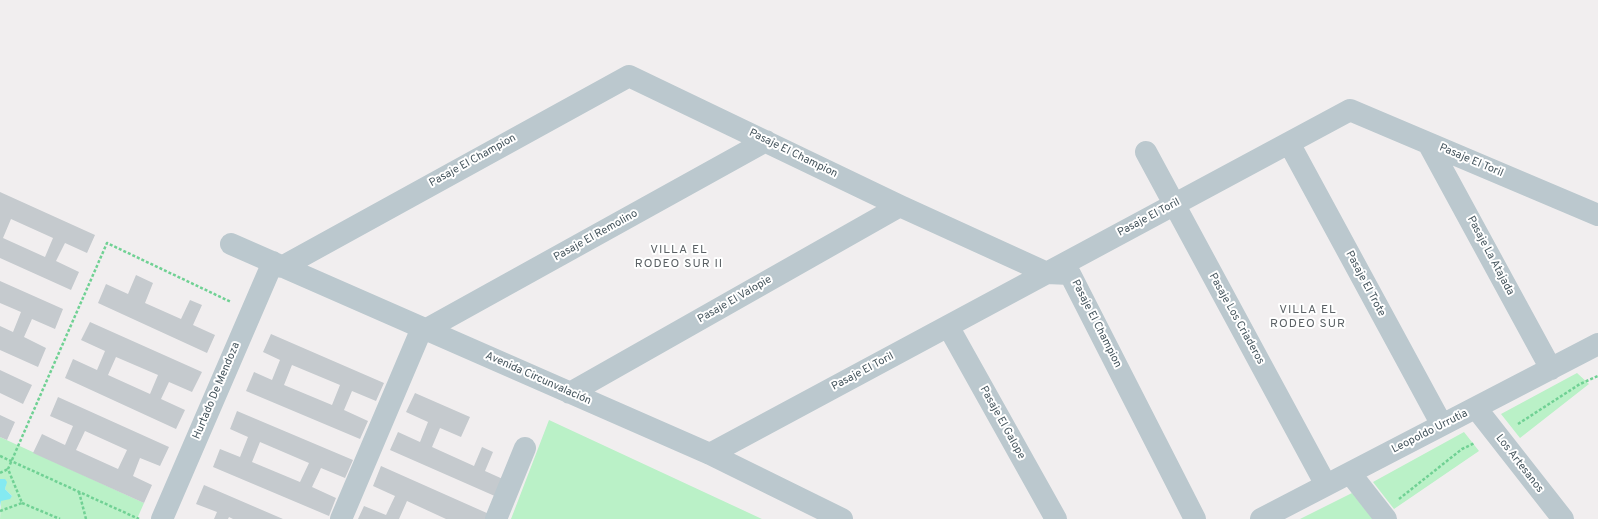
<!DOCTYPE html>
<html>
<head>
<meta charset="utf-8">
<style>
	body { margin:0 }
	canvas { display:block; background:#f1eeef }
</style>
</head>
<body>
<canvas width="1598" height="519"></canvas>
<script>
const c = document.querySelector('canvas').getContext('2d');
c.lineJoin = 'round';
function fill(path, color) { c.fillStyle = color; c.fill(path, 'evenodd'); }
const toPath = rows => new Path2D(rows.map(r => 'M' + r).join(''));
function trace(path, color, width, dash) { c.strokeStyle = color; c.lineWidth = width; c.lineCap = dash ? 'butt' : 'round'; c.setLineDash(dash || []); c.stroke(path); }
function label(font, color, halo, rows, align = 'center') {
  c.font = font + ' Overpass,sans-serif'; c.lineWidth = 4; c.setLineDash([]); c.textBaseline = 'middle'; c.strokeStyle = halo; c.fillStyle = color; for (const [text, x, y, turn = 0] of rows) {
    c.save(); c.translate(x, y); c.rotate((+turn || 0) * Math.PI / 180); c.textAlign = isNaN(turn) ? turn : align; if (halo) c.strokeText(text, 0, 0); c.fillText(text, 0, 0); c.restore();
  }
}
fill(toPath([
	[1577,373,1589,384,1520,438,1501,414],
	[549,420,762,519,511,519],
	[1464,432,1479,451,1394,509,1373,482],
	[0,437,144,503,137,519,0,519,1,501,3,499,8,499,12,496,5,489,6,484,3,479,0,479],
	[1352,493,1373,519,1300,519]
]), '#baf1c7');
fill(toPath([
	[0,479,5,479,7,482,5,489,12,496,10,499,1,501,0,507]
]), '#84eaf1');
fill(toPath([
	[0,192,95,235,87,253,65,243,56,261,79,272,71,290,0,258],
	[11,219,53,238,45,257,3,238],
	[136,275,153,283,145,303,181,319,190,300,202,305,193,325,215,335,207,353,98,303,106,284,128,294],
	[0,281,63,309,55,329,32,319,24,337,46,348,38,367,0,350,0,326,13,332,21,312,0,303],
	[90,322,202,372,192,392,169,382,161,399,185,410,176,429,65,378,73,359,97,370,105,351,81,340],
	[116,357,158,375,150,394,108,375],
	[271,334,384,383,376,401,352,391,344,410,368,421,360,439,246,391,254,372,272,380,280,360,263,352],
	[292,365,340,385,332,405,284,385],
	[0,370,32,385,23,404,0,393],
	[415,393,470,417,461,437,440,428,432,447,474,466,482,447,493,452,485,471,505,480,497,497,390,450,398,432,420,442,428,422,406,412],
	[58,397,169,447,160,466,140,458,133,476,152,485,144,503,33,453,42,434,65,445,73,426,50,416],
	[85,431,127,450,118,469,76,450],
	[237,411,353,460,345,478,321,468,312,487,336,498,329,516,213,467,220,449,240,457,248,437,230,429],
	[260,442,309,463,300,482,252,462],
	[0,415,15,422,7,440,0,437],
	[381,466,489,514,486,519,446,519,407,501,399,519,358,519,364,506,386,515,395,496,373,486],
	[204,485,283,519,233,519,229,517,228,519,214,519,217,512,196,504]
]), '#c5cace');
trace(toPath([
	[1518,424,1580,384,1598,376],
	[0,456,139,519],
	[0,473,8,469],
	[79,492,86,519],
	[1399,499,1462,449,1475,443],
	[22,503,60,519],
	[0,511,22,503,8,469,107,243,231,302]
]), '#70d194', 2.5, [3, 2]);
trace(toPath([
	[1289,143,1442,425],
	[1428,143,1551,369],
	[1146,152,1326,485],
	[231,244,710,454,842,519],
	[282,267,629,76,900,206,1047,273,1070,274,1195,519],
	[948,326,1056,519],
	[425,330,766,141],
	[570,393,900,206],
	[1476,408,1563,519],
	[710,454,1350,110,1598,215],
	[1350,473,1386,519],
	[162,519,273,262],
	[341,519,422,328],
	[496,519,525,448],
	[1261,519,1598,344]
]), '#bbc8ce', 22);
label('11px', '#45555d', '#fff', [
	["Pasaje El Champion",793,154,26],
	["Pasaje El Champion",473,161,-29],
	["Pasaje El Toril",1471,161,23],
	["Pasaje El Toril",1149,218,-28],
	["Pasaje El Remolino",596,236,-29],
	["Pasaje La Atajada",1490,256,62],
	["Pasaje El Trote",1365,284,62],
	["Pasaje El Valopie",735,300,-30],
	["Pasaje Los Criaderos",1236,319,61],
	["Pasaje El Champion",1096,324,63],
	["Pasaje El Toril",863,372,-28],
	["Avenida Circunvalación",538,379,24],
	["Hurtado De Mendoza",217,391,-67],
	["Pasaje El Galope",1002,423,61],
	["Leopoldo Urrutia",1430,432,-27],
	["Los Artesanos",1519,464,52]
]);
c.letterSpacing = '1px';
label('12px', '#5a6064', '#fff', [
	["VILLA EL",679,251],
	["RODEO SUR II",679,265],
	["VILLA EL",1308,311],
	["RODEO SUR",1308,325]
]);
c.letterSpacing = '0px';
</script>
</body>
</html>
